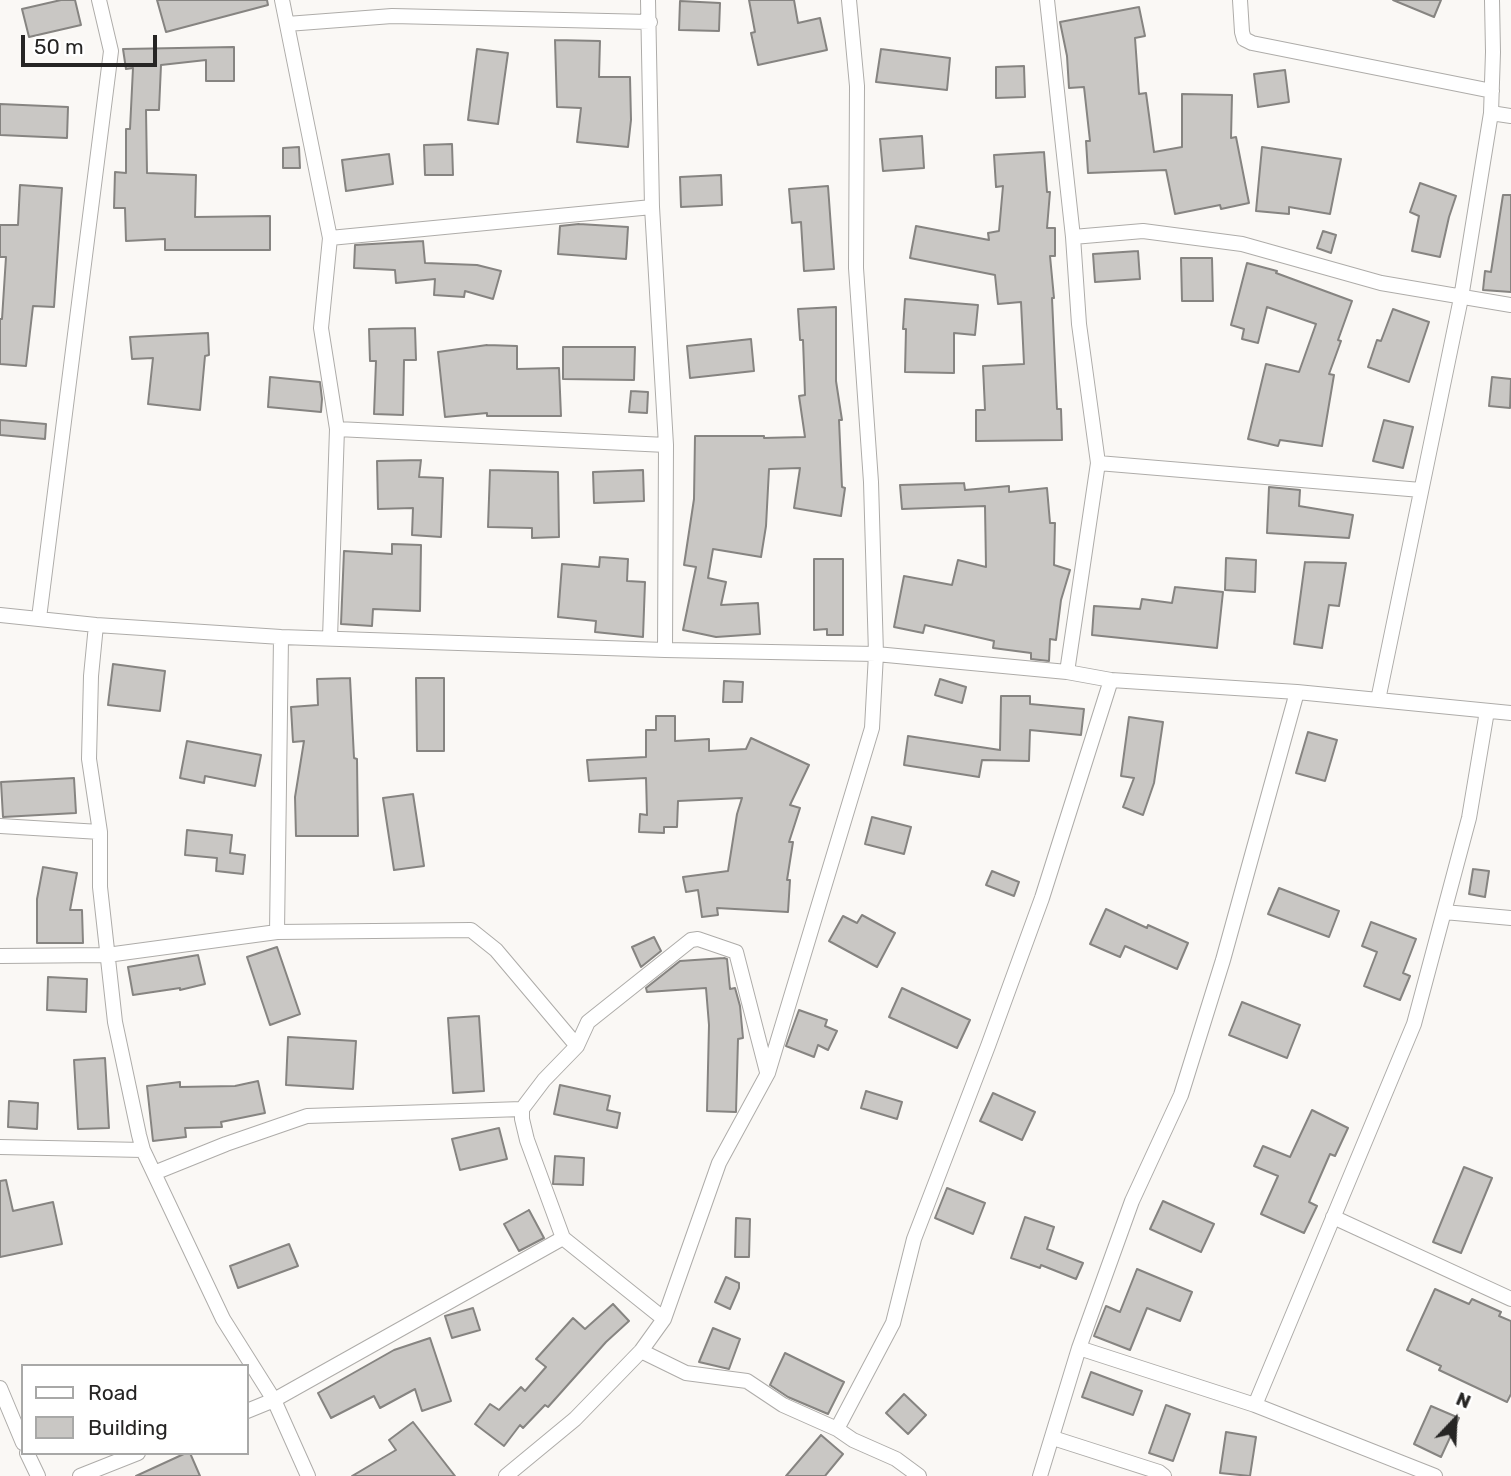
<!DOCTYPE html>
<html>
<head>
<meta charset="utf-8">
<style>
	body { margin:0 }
	#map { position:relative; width:1511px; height:1476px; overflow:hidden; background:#faf8f5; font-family:Rubik,sans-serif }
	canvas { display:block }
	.legend { position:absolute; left:21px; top:1364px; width:228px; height:91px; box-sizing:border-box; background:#fff; border:2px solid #a8a8a7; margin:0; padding:9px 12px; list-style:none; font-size:21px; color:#262524 }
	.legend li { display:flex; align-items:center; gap:14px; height:35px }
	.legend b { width:35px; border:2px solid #a8a8a7 }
	.north { position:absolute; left:1420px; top:1385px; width:70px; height:70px; -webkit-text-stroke:5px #fff; paint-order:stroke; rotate:23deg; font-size:19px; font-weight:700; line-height:28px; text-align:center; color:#262524 }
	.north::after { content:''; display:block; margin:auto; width:24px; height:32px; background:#262524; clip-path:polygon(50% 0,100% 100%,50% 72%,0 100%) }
	.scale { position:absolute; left:21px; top:35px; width:136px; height:32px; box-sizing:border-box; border:4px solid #262524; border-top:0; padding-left:9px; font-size:21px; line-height:24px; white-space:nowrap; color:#262524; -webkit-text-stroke:5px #fff; paint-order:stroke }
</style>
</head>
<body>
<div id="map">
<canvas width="1511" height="1476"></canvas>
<ul class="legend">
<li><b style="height:9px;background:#fff"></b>Road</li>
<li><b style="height:19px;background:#c9c7c4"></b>Building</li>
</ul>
<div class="north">N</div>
<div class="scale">50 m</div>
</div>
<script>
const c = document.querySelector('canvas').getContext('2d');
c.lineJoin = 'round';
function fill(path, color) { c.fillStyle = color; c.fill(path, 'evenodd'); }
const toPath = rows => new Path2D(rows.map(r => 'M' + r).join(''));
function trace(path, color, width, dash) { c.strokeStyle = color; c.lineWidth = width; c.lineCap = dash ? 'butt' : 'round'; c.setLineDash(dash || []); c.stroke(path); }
const building = toPath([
	[61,0,75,0,81,25,29,37,22,9,61,0],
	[157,0,267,0,268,5,166,32,157,0],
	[749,0,794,0,798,23,820,18,827,50,758,65,751,33,755,32,749,0],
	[1393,0,1441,0,1434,17,1393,0],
	[680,1,720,3,719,31,679,30,680,1],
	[1139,7,1145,36,1135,38,1139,94,1146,93,1154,152,1182,147,1182,94,1232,95,1231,138,1236,137,1249,203,1221,209,1220,205,1175,214,1166,170,1088,173,1086,141,1090,141,1084,87,1069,88,1067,56,1060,22,1139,7],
	[555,40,600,41,599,77,630,77,631,120,628,147,577,142,581,108,557,107,555,40],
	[234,47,234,81,206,81,206,60,161,65,159,110,146,110,147,173,196,175,195,217,270,216,270,250,165,250,165,239,126,241,125,208,114,208,115,172,126,173,126,129,130,129,133,68,126,69,123,49,234,47],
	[477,49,508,53,498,124,468,120,477,49],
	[881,49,950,58,947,90,876,82,881,49],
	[1024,66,1025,97,996,98,996,67,1024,66],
	[1285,70,1289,102,1258,107,1254,74,1285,70],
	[0,104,68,107,67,138,0,135,0,104],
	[922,136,924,168,883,171,880,139,922,136],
	[452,144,453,175,425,175,424,145,452,144],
	[299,147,300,168,283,168,283,148,299,147],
	[1262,147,1341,159,1330,214,1289,207,1289,214,1256,211,1262,147],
	[1044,152,1047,192,1050,192,1047,228,1055,228,1055,256,1050,256,1054,298,1052,298,1057,409,1061,409,1062,440,976,441,976,410,985,410,983,366,1024,364,1021,302,998,304,995,275,910,258,916,226,989,240,988,233,999,231,1003,186,996,187,994,155,1044,152],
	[389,154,393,184,346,191,342,160,389,154],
	[721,175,722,205,681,207,680,177,721,175],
	[1420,183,1456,196,1449,217,1440,257,1412,251,1419,216,1410,212,1420,183],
	[20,185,62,188,54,307,33,306,26,366,0,364,0,319,2,319,6,257,0,257,0,225,18,225,20,185],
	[828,186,834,269,804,271,801,222,792,223,789,189,828,186],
	[1503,195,1511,195,1511,292,1483,290,1485,271,1491,272,1503,195],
	[579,224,628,227,626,259,558,254,560,226,579,224],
	[1323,231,1336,235,1331,253,1317,248,1323,231],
	[423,241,425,263,477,265,501,271,493,299,465,291,464,297,434,295,435,279,396,283,395,270,354,268,355,245,423,241],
	[1138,251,1140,279,1095,282,1093,254,1138,251],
	[1181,258,1212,258,1213,301,1182,301,1181,258],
	[1247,263,1277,271,1276,273,1352,301,1338,340,1341,341,1329,374,1334,375,1322,446,1280,440,1278,446,1248,439,1266,364,1299,372,1316,324,1267,307,1258,343,1242,339,1244,329,1231,325,1247,263],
	[905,299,978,305,975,335,954,333,954,373,905,372,906,329,903,329,905,299],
	[836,307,836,381,842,420,839,420,842,487,845,488,841,516,794,508,800,468,769,469,766,526,761,557,713,549,708,578,726,582,721,605,758,603,760,634,716,637,683,630,696,567,684,565,694,499,695,436,764,436,764,438,805,437,799,396,805,395,803,340,800,340,798,309,836,307],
	[1393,309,1429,322,1409,382,1368,367,1377,340,1381,341,1393,309],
	[415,328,416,360,404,360,403,415,374,414,376,361,370,361,369,329,415,328],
	[208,333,209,355,205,356,200,410,148,404,153,358,132,359,130,337,208,333],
	[751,339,754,371,690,378,687,346,751,339],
	[487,345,517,346,517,369,559,368,561,416,487,416,487,413,445,417,438,352,487,345],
	[563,347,635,347,634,380,563,379,563,347],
	[270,377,320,382,322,399,321,412,268,407,270,377],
	[1492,377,1511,379,1510,408,1489,406,1492,377],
	[631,391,648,392,647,413,629,412,631,391],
	[0,420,46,424,45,439,0,435,0,420],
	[1384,420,1413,427,1403,468,1373,461,1384,420],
	[421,460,419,477,443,478,441,537,412,535,413,508,378,509,377,461,421,460],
	[490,470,558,472,559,537,532,538,532,528,488,527,490,470],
	[643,470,644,501,594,503,593,472,643,470],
	[964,483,965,490,1009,486,1009,492,1047,488,1050,523,1055,523,1054,565,1070,570,1061,600,1056,640,1050,639,1049,661,1031,659,1031,653,993,648,994,641,925,625,923,633,894,627,904,576,952,585,958,560,986,567,985,506,902,509,900,485,964,483],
	[1269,487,1300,490,1299,506,1353,515,1349,538,1267,533,1269,487],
	[392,544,421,545,420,611,373,609,372,626,341,624,344,551,392,554,392,544],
	[600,557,628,559,627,581,645,582,643,637,595,632,596,621,558,617,562,564,599,567,600,557],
	[1226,558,1256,560,1255,592,1225,590,1226,558],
	[814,559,843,559,843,635,827,635,827,629,814,630,814,559],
	[1305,562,1346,563,1339,606,1329,605,1322,648,1294,644,1305,562],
	[1175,587,1223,592,1217,648,1092,635,1094,606,1140,609,1142,599,1172,603,1175,587],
	[113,664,165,671,160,711,108,705,113,664],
	[350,678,354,758,357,759,358,836,296,836,295,797,304,741,293,742,291,707,318,705,317,679,350,678],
	[416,678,444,678,444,751,417,751,416,678],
	[940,679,966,687,962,703,935,695,940,679],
	[724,681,743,682,742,702,723,702,724,681],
	[1001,696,1030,696,1030,704,1084,709,1081,735,1030,730,1029,761,982,760,979,777,904,765,908,736,1000,750,1001,696],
	[656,716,675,716,675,741,709,739,709,751,746,749,751,738,809,765,790,805,800,808,789,842,793,842,787,880,790,880,788,912,717,908,718,915,702,917,698,890,686,892,683,877,728,871,737,814,742,798,678,801,677,827,664,827,664,833,639,832,640,814,647,815,646,778,589,781,587,760,646,757,646,730,656,730,656,716],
	[1129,717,1163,722,1154,783,1143,815,1123,807,1134,778,1121,776,1129,717],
	[1308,732,1337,740,1325,781,1296,773,1308,732],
	[187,741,261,755,255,786,205,776,204,783,180,778,187,741],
	[74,778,76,813,3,817,1,782,74,778],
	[413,794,424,866,394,870,383,798,413,794],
	[872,817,911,827,904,854,865,844,872,817],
	[187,830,232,835,230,853,245,855,243,874,216,871,217,858,185,855,187,830],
	[43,867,77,873,70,910,82,910,83,943,37,943,37,899,43,867],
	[1473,869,1489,871,1485,897,1469,894,1473,869],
	[992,871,1019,882,1014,896,986,885,992,871],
	[1279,888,1339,911,1329,937,1268,914,1279,888],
	[1106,909,1147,928,1148,925,1188,943,1177,969,1125,946,1120,957,1090,944,1106,909],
	[862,915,895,933,877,967,829,941,843,916,857,923,862,915],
	[1371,922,1416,939,1403,973,1410,976,1400,1000,1364,986,1377,952,1362,946,1371,922],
	[654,937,661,951,641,967,632,947,654,937],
	[277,947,300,1014,270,1025,247,957,277,947],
	[198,955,205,984,180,990,180,988,133,995,128,967,198,955],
	[724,958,727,959,730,989,735,988,740,1006,743,1038,738,1039,736,1112,707,1111,709,1025,706,988,647,992,646,988,680,961,724,958],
	[48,977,87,979,86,1012,47,1010,48,977],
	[902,988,970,1020,957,1048,889,1017,902,988],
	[1242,1002,1300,1025,1287,1058,1229,1035,1242,1002],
	[799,1010,827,1020,825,1026,837,1031,828,1050,818,1045,814,1057,786,1046,799,1010],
	[479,1016,484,1091,453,1093,448,1018,479,1016],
	[288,1037,356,1041,353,1089,286,1085,288,1037],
	[105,1058,109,1128,78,1129,74,1060,105,1058],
	[258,1081,265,1113,221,1122,222,1127,185,1128,186,1137,153,1141,147,1086,180,1082,180,1087,235,1086,258,1081],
	[560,1085,610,1096,607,1110,620,1113,617,1128,554,1114,560,1085],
	[866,1091,902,1102,897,1119,861,1108,866,1091],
	[993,1093,1035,1112,1022,1140,980,1121,993,1093],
	[9,1101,38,1103,37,1129,8,1127,9,1101],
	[1312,1110,1348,1128,1335,1156,1330,1154,1309,1202,1317,1206,1304,1233,1261,1214,1278,1176,1254,1166,1263,1146,1290,1157,1312,1110],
	[499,1128,507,1159,460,1170,452,1139,499,1128],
	[555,1156,584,1158,583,1185,553,1184,555,1156],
	[1464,1167,1492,1178,1461,1253,1433,1242,1464,1167],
	[6,1180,13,1211,53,1202,62,1244,0,1257,0,1181,6,1180],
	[947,1188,985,1203,973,1234,935,1218,947,1188],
	[1163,1201,1214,1224,1201,1252,1150,1229,1163,1201],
	[529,1210,544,1238,519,1251,504,1224,529,1210],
	[1025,1217,1054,1227,1047,1249,1083,1263,1076,1279,1041,1265,1040,1268,1011,1258,1025,1217],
	[736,1218,750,1219,749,1257,735,1257,736,1218],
	[289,1244,298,1266,238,1288,230,1266,289,1244],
	[1137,1269,1192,1292,1180,1321,1147,1308,1130,1350,1094,1336,1106,1306,1120,1312,1137,1269],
	[726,1277,739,1283,739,1288,730,1309,715,1302,726,1277],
	[1435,1289,1469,1304,1472,1299,1501,1312,1499,1316,1511,1321,1511,1394,1507,1402,1439,1370,1441,1366,1407,1350,1435,1289],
	[613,1304,629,1321,606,1342,548,1407,545,1405,523,1428,520,1425,504,1446,475,1424,490,1404,499,1410,521,1387,525,1391,546,1367,536,1359,573,1318,585,1329,613,1304],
	[473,1308,480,1330,452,1338,445,1316,473,1308],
	[713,1328,740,1339,729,1369,699,1362,713,1328],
	[430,1338,451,1401,422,1411,415,1389,380,1408,374,1396,331,1418,318,1393,394,1350,430,1338],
	[785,1353,844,1382,828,1414,788,1397,770,1385,785,1353],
	[1091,1372,1142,1391,1133,1415,1082,1397,1091,1372],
	[904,1394,926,1415,908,1434,886,1413,904,1394],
	[1166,1405,1190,1414,1173,1461,1149,1453,1166,1405],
	[1431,1406,1459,1418,1441,1457,1414,1444,1431,1406],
	[413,1422,455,1476,352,1476,396,1450,389,1440,413,1422],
	[1226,1432,1256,1437,1250,1476,1220,1473,1226,1432],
	[821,1435,843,1454,825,1476,786,1476,821,1435],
	[186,1453,190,1453,200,1476,136,1476,186,1453]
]);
fill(building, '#c9c7c4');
trace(building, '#868481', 2);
const street = toPath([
	[282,0,330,238,321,328,337,429,330,638],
	[648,0,652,207,666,445,665,650],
	[1047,0,1073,237,1079,324,1098,463,1067,672],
	[1240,0,1242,32,1244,39,1252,43,1492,91],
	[287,24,392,16,650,22],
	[1491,113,1511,116],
	[1073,237,1143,231,1242,244,1381,283,1511,305],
	[330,238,652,207],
	[337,429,666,445],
	[1098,463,1421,490],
	[0,615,96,625,281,637,665,650,876,654,1067,672,1111,680,1297,692,1511,713],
	[39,618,111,51,99,0],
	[96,625,91,676,89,759,100,832,100,887,115,1022,139,1135,143,1150,223,1319,274,1400,308,1476],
	[1378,700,1461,298,1491,113,1493,52,1492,0],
	[0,826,100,832],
	[1444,912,1511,918],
	[277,932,281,637],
	[0,956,107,955,277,932,471,930,496,950,577,1046],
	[0,1147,143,1150],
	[154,1173,226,1144,307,1116,522,1109],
	[1333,1217,1511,1299],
	[664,1319,563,1238,527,1140,522,1119,522,1109,544,1080,577,1046,588,1022,691,940,698,939,736,952,767,1072],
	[1079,1348,1132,1201,1181,1095,1223,960,1297,692],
	[641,1351,686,1373,747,1381,783,1405,837,1429,853,1440,896,1459,919,1476],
	[0,1388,23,1443],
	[1255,1405,1414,1024,1469,818,1487,711],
	[247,1411,274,1400,563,1238],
	[837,1429,893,1323,914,1239,988,1046,1042,898,1111,680],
	[1053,1438,1159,1472,1164,1476],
	[27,1453,38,1476],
	[80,1476,138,1453],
	[506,1476,575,1419,641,1351,664,1319,719,1163,768,1073,872,728,876,654,871,482,856,268,857,86,849,0],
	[1040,1476,1079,1348,1255,1405,1435,1476]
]);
trace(street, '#aeaca9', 16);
trace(street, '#fff', 14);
</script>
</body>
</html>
